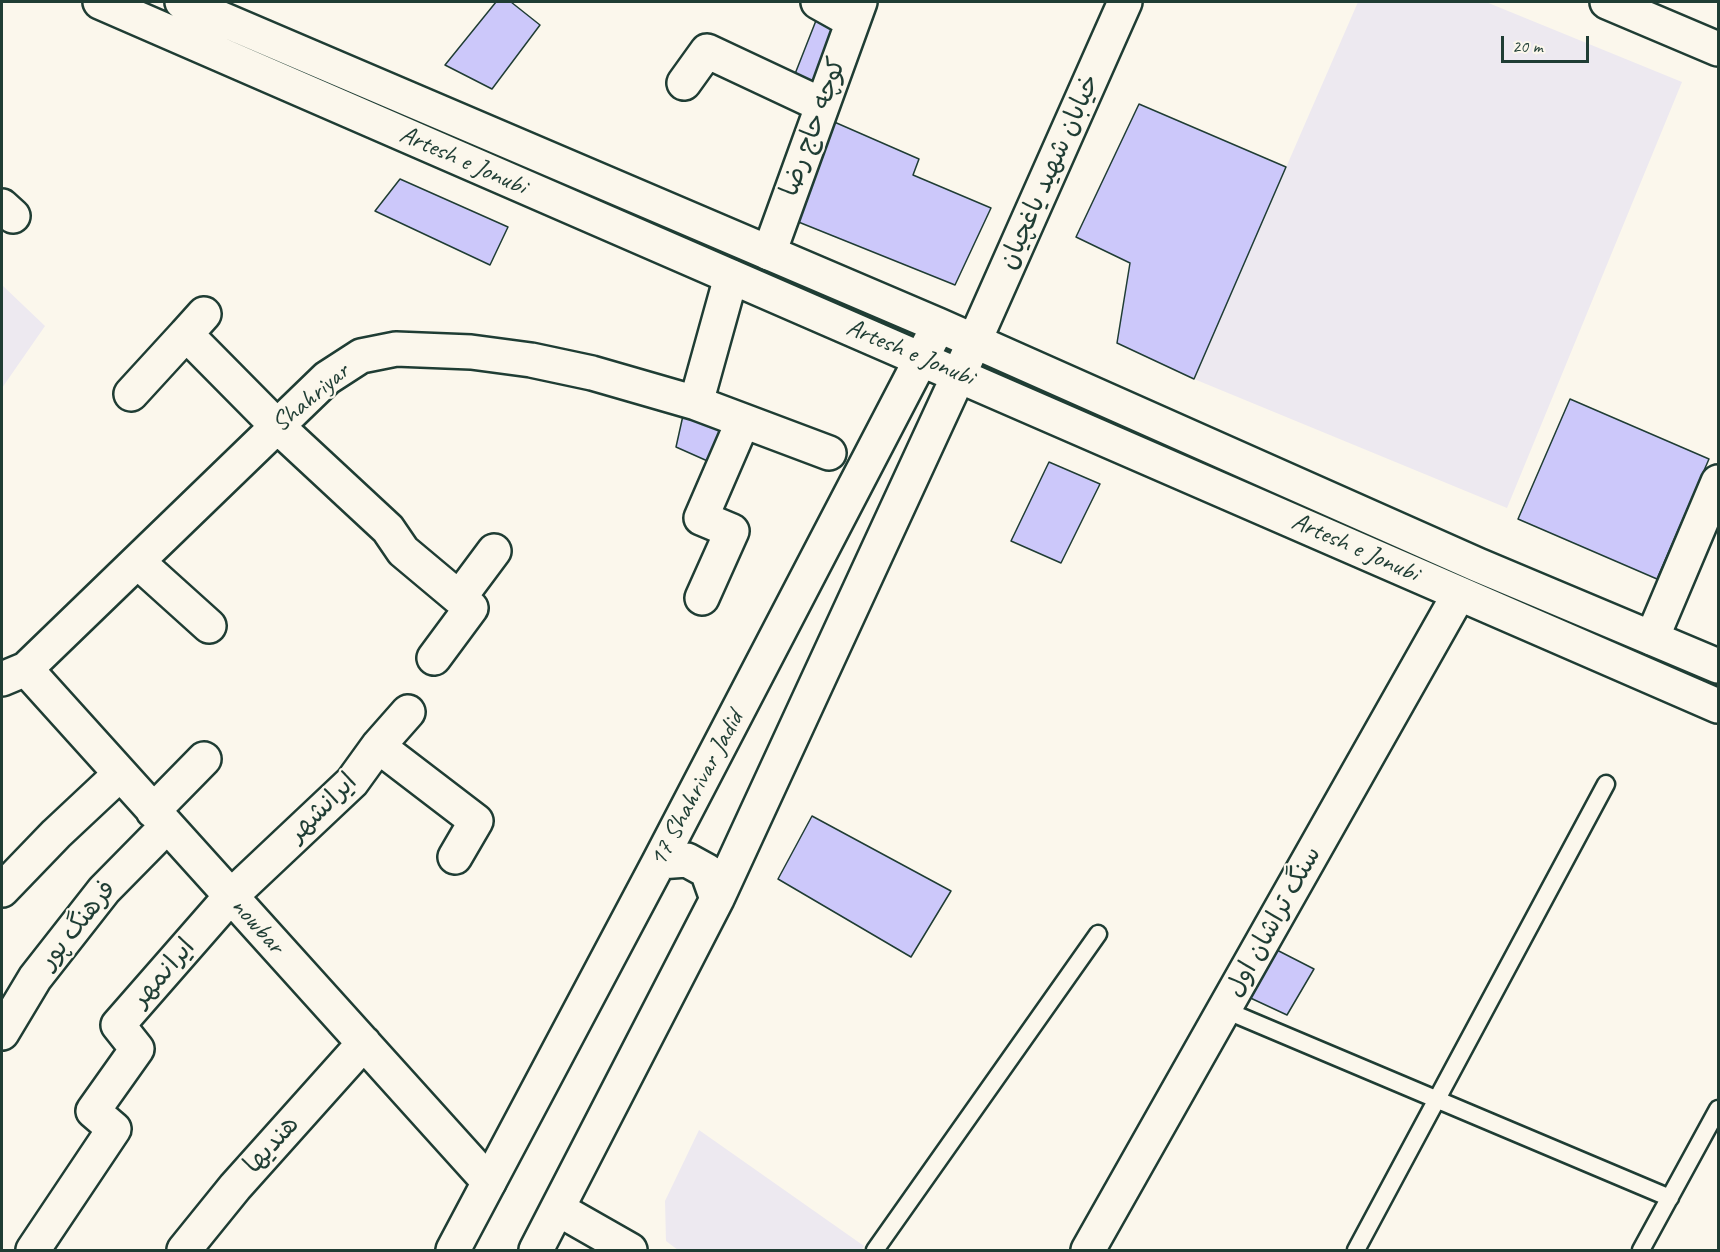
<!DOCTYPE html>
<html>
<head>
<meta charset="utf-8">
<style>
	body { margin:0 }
	#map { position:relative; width:1720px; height:1252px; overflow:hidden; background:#fbf7ec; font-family:Caveat,sans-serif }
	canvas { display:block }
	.frame { position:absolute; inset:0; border:3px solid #1f3d34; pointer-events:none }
	.scale { position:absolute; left:1501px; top:36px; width:88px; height:27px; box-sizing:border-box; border:3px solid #1f3d34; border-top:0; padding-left:8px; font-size:18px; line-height:21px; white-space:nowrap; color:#1f3d34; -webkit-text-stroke:4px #fbf7ec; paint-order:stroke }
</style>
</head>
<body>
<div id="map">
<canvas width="1720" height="1252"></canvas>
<div class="frame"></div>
<div class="scale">20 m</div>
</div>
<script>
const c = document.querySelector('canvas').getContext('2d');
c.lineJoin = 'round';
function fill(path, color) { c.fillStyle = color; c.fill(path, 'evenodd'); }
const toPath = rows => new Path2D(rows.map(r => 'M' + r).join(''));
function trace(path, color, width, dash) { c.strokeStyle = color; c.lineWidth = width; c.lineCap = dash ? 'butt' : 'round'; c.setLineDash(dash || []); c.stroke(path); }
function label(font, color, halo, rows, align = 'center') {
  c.font = font + ' Caveat,"Playpen Sans Arabic",sans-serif'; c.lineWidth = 4.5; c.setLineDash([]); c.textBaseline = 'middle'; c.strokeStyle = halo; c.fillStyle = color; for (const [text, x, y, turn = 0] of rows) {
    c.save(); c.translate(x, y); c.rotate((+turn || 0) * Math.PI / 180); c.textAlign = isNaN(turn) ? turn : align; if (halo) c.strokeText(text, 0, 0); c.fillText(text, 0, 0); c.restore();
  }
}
fill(toPath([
	[1358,2,1486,2,1682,82,1507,508,1194,379],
	[2,285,45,326,2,388],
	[699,1130,864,1246,861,1250,678,1250,666,1241,665,1201]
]), '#ede9f0');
const building = toPath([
	[496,2,511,2,540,25,492,89,445,65,496,2],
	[817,18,835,28,816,89,793,79,817,18],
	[1139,104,1286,167,1194,379,1117,343,1130,263,1076,237,1139,104],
	[832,121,919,159,913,175,991,208,955,285,791,219,832,121],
	[400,179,508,227,490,265,375,211,400,179],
	[1570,399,1709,459,1657,579,1518,519,1570,399],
	[686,402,740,423,721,467,676,447,686,402],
	[1049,462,1100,484,1061,563,1011,541,1049,462],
	[812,816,951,891,911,957,778,879,812,816],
	[1271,947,1314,969,1287,1015,1244,995,1271,947]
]);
fill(building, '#ccc8fa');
trace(building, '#1f3d34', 1.5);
const lane = toPath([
	[1225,1010,1670,1198],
	[875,1250,1098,934],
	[1356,1250,1606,784],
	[1641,1250,1718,1109]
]);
const street = toPath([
	[818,2,852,21],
	[684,83,707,51,822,105],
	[2,206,13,216],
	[769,253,860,2],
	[186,334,204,314],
	[131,394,186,334,276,425,388,529,403,551,471,608,434,658],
	[696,403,829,453],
	[138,562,209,626],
	[459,598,494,551],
	[702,598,732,531,701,518,743,421],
	[1652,638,1718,482],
	[26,669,489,1182],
	[2,679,26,669,327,378,361,356,396,349,471,352,531,360,592,373,696,403,731,277],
	[378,746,476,821,455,857],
	[153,811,204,759],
	[2,890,56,834,120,774],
	[2,1033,35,978,104,890,167,826],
	[33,1250,114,1129,93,1111,137,1049,118,1025,230,897,352,782,378,746,408,712],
	[184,1250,235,1187,364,1043],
	[1088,1250,1459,594]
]);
const secondary = toPath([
	[1607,2,1718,49],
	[974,342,1125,2],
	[558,1209,630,1250]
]);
const primary = toPath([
	[100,2,1718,706],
	[182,2,938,325,1478,565,1718,666],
	[659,862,687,860,707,871,717,899],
	[453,1250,659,862,932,338],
	[536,1250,717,899,968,355]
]);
trace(lane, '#1f3d34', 21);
trace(street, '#1f3d34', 38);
trace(secondary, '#1f3d34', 38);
trace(primary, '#1f3d34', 38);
trace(lane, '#fbf7ec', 16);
trace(street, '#fbf7ec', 33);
trace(secondary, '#fbf7ec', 33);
trace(primary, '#fbf7ec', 33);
label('26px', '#1f3d34', '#fbf7ec', [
	["کوچه حاج رضا",814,127,-70],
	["Artesh e Jonubi",463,161,24],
	["خیابان شهید یاغچیان",1050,172,-66],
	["Artesh e Jonubi",910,353,23],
	["Shahriyar",311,398,-40],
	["Artesh e Jonubi",1355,548,24],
	["17 Shahrivar Jadid",697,789,-62],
	["ایرانشهر",323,808,-45],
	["سنگ تراشان اول",1274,922,-61],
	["فرهنگ پور",78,925,-51],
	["nowbar",257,926,48],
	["ایرانمهر",164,973,-49],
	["هندیها",272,1145,-48]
]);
</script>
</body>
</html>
